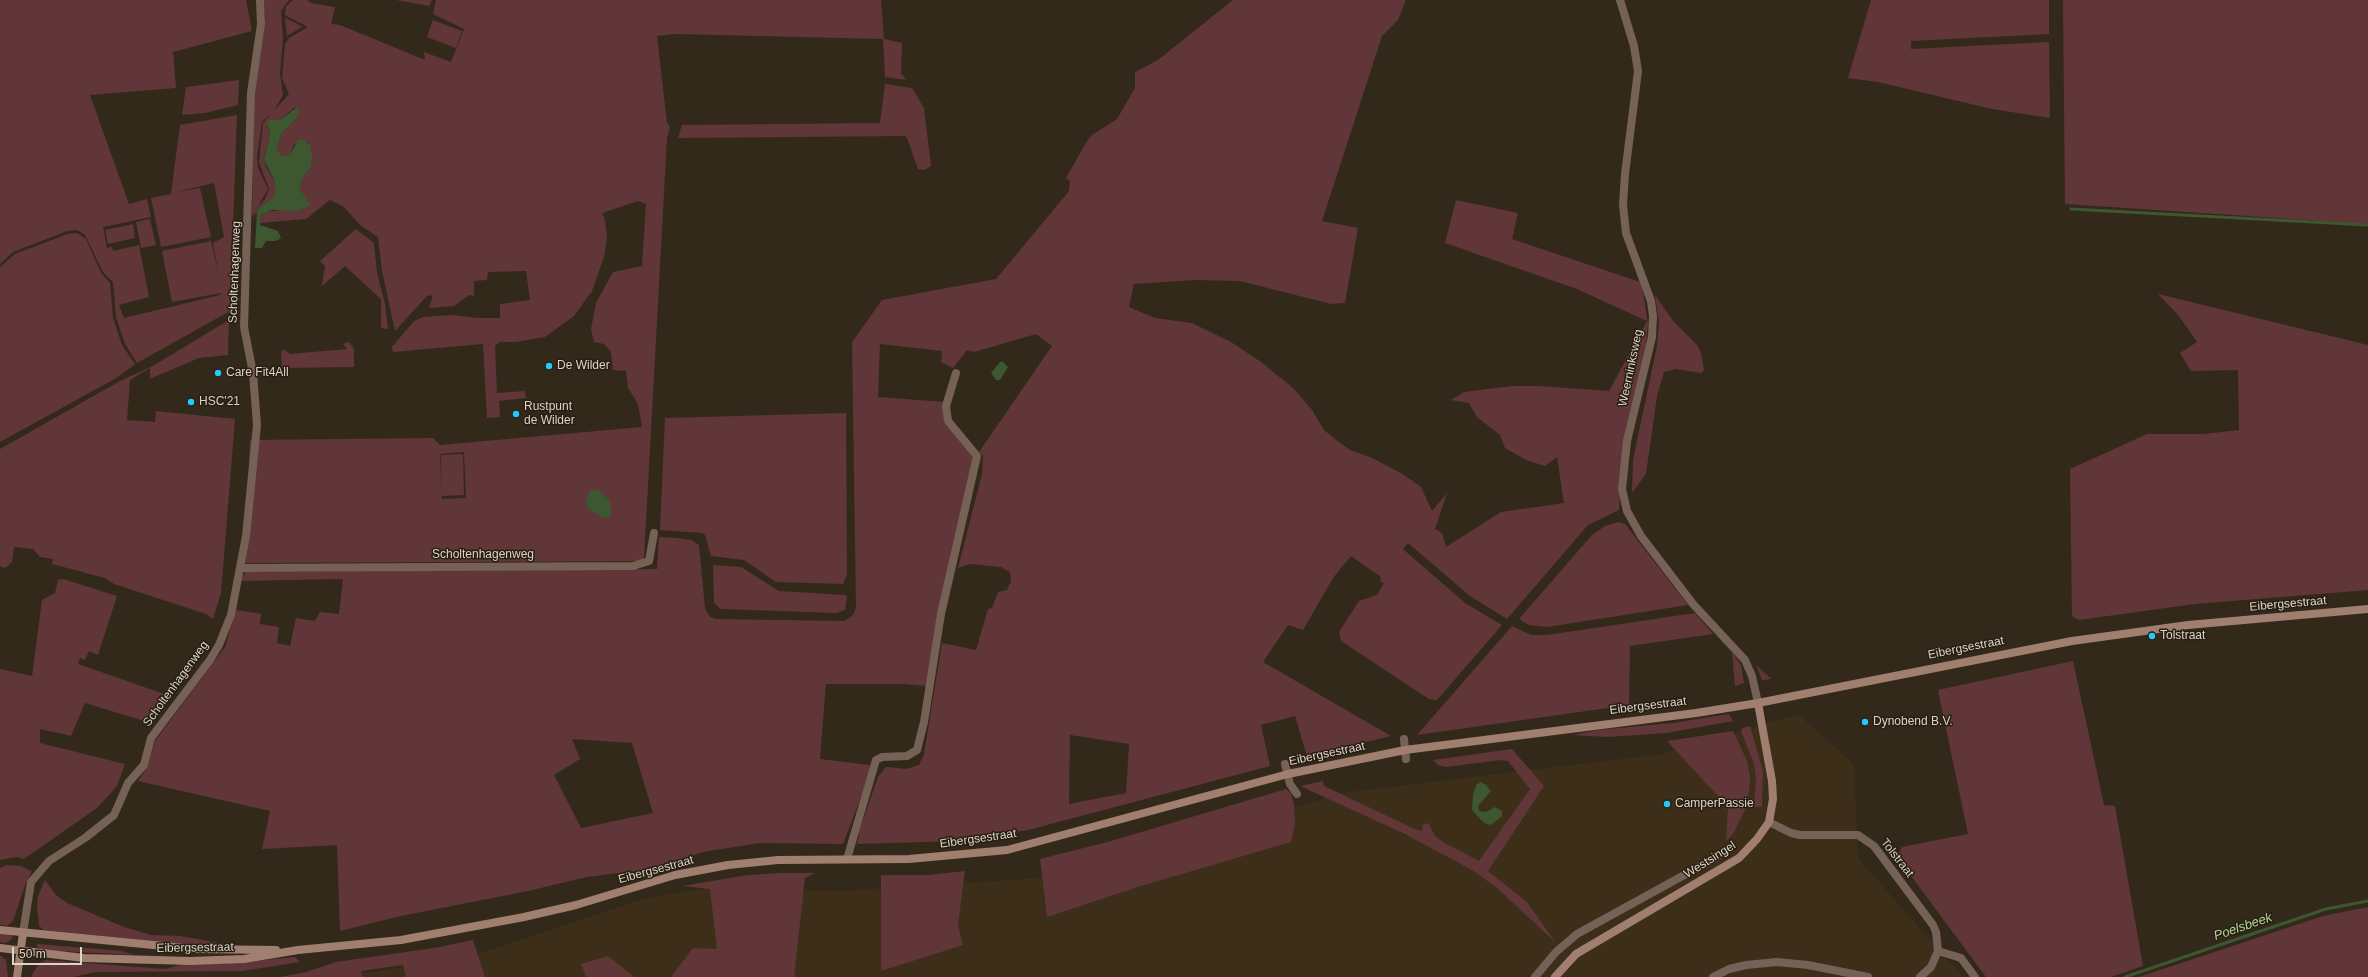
<!DOCTYPE html>
<html>
<head>
<meta charset="utf-8">
<style>
	body { margin:0 }
	#map { position:relative; width:2368px; height:977px; overflow:hidden; background:#33291a; font-family:Helvetica,sans-serif }
	canvas { display:block }
	.scale { position:absolute; left:12px; top:947px; width:70px; height:18px; box-sizing:border-box; border:2px solid #dbd4cb; border-top:0; padding-left:5px; font-size:12px; line-height:14px; white-space:nowrap; color:#dbd4cb; -webkit-text-stroke:3px #291f10; paint-order:stroke }
</style>
</head>
<body>
<div id="map">
<canvas width="2368" height="977"></canvas>
<div class="scale">50 m</div>
</div>
<script>
const c = document.querySelector('canvas').getContext('2d');
c.lineJoin = 'round';
function fill(path, color) { c.fillStyle = color; c.fill(path, 'evenodd'); }
const toPath = rows => new Path2D(rows.map(r => 'M' + r).join(''));
function trace(path, color, width, dash) { c.strokeStyle = color; c.lineWidth = width; c.lineCap = dash ? 'butt' : 'round'; c.setLineDash(dash || []); c.stroke(path); }
function label(font, color, halo, rows, align = 'center') {
  c.font = font + ' Helvetica,sans-serif'; c.lineWidth = 3; c.setLineDash([]); c.textBaseline = 'middle'; c.strokeStyle = halo; c.fillStyle = color; for (const [text, x, y, turn = 0] of rows) {
    c.save(); c.translate(x, y); c.rotate((+turn || 0) * Math.PI / 180); c.textAlign = isNaN(turn) ? turn : align; if (halo) c.strokeText(text, 0, 0); c.fillText(text, 0, 0); c.restore();
  }
}
fill(toPath([
	[1798,714,1854,764,1858,858,1963,977,334,977,462,959,646,898,707,888,841,891,1041,878,1349,792,1662,754]
]), '#3c2e18');
fill(toPath([
	[0,0,246,0,252,31,173,52,176,88,90,95,129,204,147,199,151,217,103,227,107,248,112,247,113,251,139,245,149,297,119,305,124,318,220,295,221,293,172,302,162,251,211,241,219,276,213,243,224,237,214,183,176,192,200,188,211,237,161,247,151,198,171,194,180,125,237,115,230,311,137,363,125,344,116,317,113,282,103,272,85,235,77,230,67,231,13,252,0,264],
	[264,0,289,0,281,11,283,39,280,74,283,95,274,111,262,122,257,156,258,168,268,189,252,217,254,92,265,24],
	[293,0,307,0,311,3,335,7,331,24,340,25,425,60,424,52,451,62,464,29,433,14,436,0,881,0,884,39,902,43,901,73,906,80,885,77,883,39,675,34,657,36,667,123,670,127,667,138,644,558,641,561,245,563,250,440,433,438,440,445,642,427,638,404,628,388,626,371,613,370,611,352,604,344,594,342,591,329,596,303,613,272,642,266,646,204,638,201,602,213,605,220,607,238,604,257,592,291,574,316,545,337,516,342,500,342,495,346,497,393,525,391,526,398,499,401,500,417,487,418,483,344,393,352,392,347,414,321,423,317,453,315,477,318,500,318,500,304,530,300,526,271,488,272,487,280,474,281,474,296,469,295,454,306,429,308,433,295,427,296,395,331,382,271,378,237,360,225,344,207,330,200,306,219,260,223,260,217,266,212,282,210,308,201,301,195,299,188,304,176,311,167,310,144,309,142,294,144,290,154,286,156,281,155,277,149,281,134,297,118,295,107,280,120,273,120,267,126,270,134,264,158,266,167,275,182,275,192,273,198,260,207,254,217,256,209,265,199,269,189,259,162,263,123,289,94,282,78,285,44,289,38,308,27,285,15,286,6],
	[464,452,466,498,442,499,440,454],
	[396,0,432,0,429,6],
	[1233,0,1406,0,1398,20,1382,36,1322,221,1358,228,1345,303,1331,304,1240,281,1195,280,1134,284,1129,307,1155,318,1192,323,1231,342,1261,362,1293,388,1312,410,1324,430,1336,440,1350,450,1372,458,1401,473,1421,487,1432,511,1447,493,1435,529,1442,533,1446,547,1501,512,1564,503,1557,457,1545,466,1526,460,1505,448,1500,435,1477,417,1469,403,1451,400,1464,392,1512,386,1540,386,1609,391,1647,321,1577,289,1445,243,1456,200,1518,213,1512,239,1640,282,1643,292,1648,324,1646,345,1620,491,1619,510,1588,525,1507,619,1470,596,1408,543,1403,549,1465,603,1502,625,1437,700,1429,699,1341,641,1339,632,1359,601,1377,595,1384,583,1380,581,1381,577,1351,556,1333,578,1303,630,1288,625,1263,662,1391,736,1307,756,1295,716,1261,725,1270,766,1028,830,958,841,857,844,860,829,878,777,886,767,906,769,919,765,924,754,942,643,976,650,988,609,992,608,998,592,1007,590,1011,581,1010,572,1001,567,969,564,958,568,982,474,983,456,979,452,1052,346,1036,334,974,352,967,350,953,368,941,362,942,351,880,344,878,397,944,402,944,422,973,456,926,686,904,684,826,684,820,759,870,765,867,781,843,844,760,843,703,852,650,869,587,877,528,891,401,916,340,931,337,845,262,849,270,811,138,781,148,766,155,741,225,647,236,610,261,614,260,624,279,627,277,643,290,646,296,618,315,621,320,612,339,614,343,579,241,581,245,572,657,569,659,537,677,538,691,540,699,545,705,608,710,617,715,619,844,621,848,619,854,614,856,607,852,342,882,300,996,279,1069,191,1070,181,1066,178,1087,141,1092,135,1117,119,1135,88,1135,72,1158,60],
	[1070,735,1129,744,1126,793,1069,804],
	[572,739,632,743,653,813,581,828,554,775,580,759],
	[1871,0,2049,0,2049,34,1911,41,1911,49,2049,42,2050,118,1992,109,1878,82,1848,78],
	[2063,0,2368,0,2368,224,2065,204],
	[285,18,296,23,302,27,287,36],
	[433,20,462,31,456,48,427,37],
	[239,80,238,105,205,113,182,115,186,87],
	[885,84,912,88,924,108,931,166,925,170,918,169,907,138,905,136,678,138,682,125,880,123],
	[150,219,156,245,141,248,136,222],
	[133,224,135,238,108,244,105,230],
	[356,229,374,243,377,273,385,304,388,329,381,328,381,299,345,266,322,286,325,266,320,261],
	[77,233,86,239,101,273,110,283,113,318,122,345,135,364,118,377,0,442,0,267,15,254,68,234],
	[2158,294,2368,345,2368,590,2195,604,2079,620,2072,616,2070,469,2147,434,2204,434,2239,430,2238,370,2191,371,2180,353,2197,342,2179,316],
	[1655,295,1674,322,1697,345,1701,353,1704,370,1701,373,1676,369,1664,372,1657,396,1646,474,1632,493,1633,460,1657,346,1659,323],
	[229,320,228,355,199,358,152,378,150,378,150,368,130,380,127,420,155,422,156,411,235,419,221,593,213,619,206,614,114,584,105,578,52,564,53,559,40,557,33,549,14,547,12,562,5,568,0,566,0,449,120,381,151,367],
	[349,342,354,349,354,367,282,368,281,353,283,349,290,354,347,349,343,344],
	[846,413,847,575,843,584,776,582,744,560,711,556,705,535,702,533,660,530,665,418],
	[463,454,464,495,442,496,441,455],
	[1619,522,1625,524,1688,605,1547,627,1529,625,1519,619,1592,535,1605,526],
	[713,565,741,567,779,591,845,595,847,597,845,610,837,613,721,609,714,603],
	[63,579,117,596,98,655,89,651,85,660,80,658,78,664,164,694,144,721,85,703,71,736,40,729,40,743,125,764,117,786,97,808,24,859,17,857,0,860,0,669,32,676,42,600,55,593,58,580],
	[1695,613,1713,634,1630,646,1629,705,1417,735,1512,626,1531,635,1547,635],
	[1732,652,1741,665,1744,683,1735,686],
	[2073,661,2104,805,2115,806,2143,966,2111,977,1986,977,1897,857,1902,847,1968,834,1938,690],
	[1756,665,1767,675,1771,679,1762,680],
	[1729,714,1733,721,1667,733,1607,737,1573,735,1598,730,1673,723],
	[1750,726,1763,771,1762,807,1754,807,1756,779,1754,764,1741,731,1742,728],
	[1733,731,1747,761,1750,777,1749,791,1746,808,1733,834,1726,841,1728,807,1667,741],
	[1512,749,1544,786,1488,871,1527,902,1556,943,1497,888,1472,870,1405,834,1300,786,1323,781,1324,786,1417,830,1422,831,1423,825,1426,823,1429,824,1435,836,1443,842,1479,861,1530,789,1508,761,1501,760,1446,767,1438,765,1433,760],
	[1286,789,1291,793,1294,805,1295,823,1291,842,1141,886,1047,917,1040,859,1111,841],
	[7,865,20,866,32,871,25,885,13,921,7,926,0,925,0,868],
	[965,871,958,925,963,945,881,971,881,875,928,875],
	[781,873,815,873,805,878,794,977,671,977,693,948,717,949,710,889,683,886,747,875],
	[45,880,56,895,67,903,124,927,151,935,180,936,237,946,180,944,44,930,39,926,37,906,38,896],
	[2368,907,2368,977,2139,977,2323,916],
	[0,933,11,935,13,938,6,943,0,942],
	[473,940,485,977,406,977,403,965,361,971,362,977,280,977,306,972,336,962,434,948],
	[38,944,122,951,135,955,41,950,36,945],
	[0,955,6,960,8,977,0,977],
	[608,956,634,977,586,977,581,964],
	[295,957,300,962,242,971,95,972,73,977,31,977,38,964,46,960,165,969,183,964,222,964]
]), '#603639');
fill(toPath([
	[297,107,299,110,297,118,281,134,277,149,281,155,286,156,290,154,298,140,304,140,310,144,312,156,311,167,304,176,299,188,310,204,307,207,297,211,272,210,263,214,260,217,260,225,278,231,281,238,276,241,266,241,262,248,255,248,257,212,260,207,273,198,275,192,275,182,264,160,270,134,267,123,269,120,280,120],
	[1000,362,1003,362,1008,367,1000,380,996,380,991,373],
	[591,490,599,490,609,500,612,510,610,517,604,518,590,510,586,503,587,496],
	[1481,782,1486,785,1491,791,1478,806,1479,811,1486,812,1495,807,1502,811,1502,816,1491,825,1484,823,1472,810,1473,794,1477,784]
]), '#3d5730');
trace(toPath([
	[2071,209,2368,225],
	[2125,977,2326,909,2368,901]
]), '#3d5730', 3);
trace(toPath([
	[1620,0,1634,46,1638,71,1625,174,1623,205,1626,233,1651,301,1653,316,1652,337,1627,441,1622,489,1627,511,1641,536,1693,604,1745,660,1752,676,1758,703],
	[240,568,633,566,649,561,654,533],
	[1404,739,1406,759],
	[1285,764,1290,784,1297,794],
	[1769,822,1791,833,1800,835,1858,835,1874,846,1933,925,1936,932,1938,951,1931,967,1920,977],
	[847,859,876,760,882,757,907,756,917,750,924,722,941,614,977,456,948,421,946,406,956,373],
	[23,933,31,882,49,861,85,838,114,815,128,783,144,765,151,738,210,660,219,645,231,615,246,536,257,425,253,373,244,327,251,93,261,24,260,0],
	[1938,951,1961,958,1975,977],
	[1535,977,1556,952,1577,934,1717,857],
	[1713,977,1729,969,1746,965,1777,962,1808,965,1868,977]
]), '#766157', 8);
trace(toPath([
	[0,930,194,949,276,950],
	[0,948,84,958,191,961,244,959,298,950,401,940,524,917,576,905,675,875,728,865,778,860,909,859,1007,850,1288,774,1405,750,1696,713,1758,703,2072,641,2188,625,2368,609],
	[17,977,23,933],
	[1555,977,1576,954,1739,858,1757,839,1769,822,1773,799,1772,781,1758,703]
]), '#a07f70', 8);
for (const [x, y, r, color] of [
	[549,366,4,"#22c9fd"],
	[218,373,4,"#22c9fd"],
	[191,402,4,"#22c9fd"],
	[516,414,4,"#22c9fd"],
	[2152,636,4,"#22c9fd"],
	[1865,722,4,"#22c9fd"],
	[1667,804,4,"#22c9fd"]
]) { const dot = new Path2D(); dot.arc(x, y, r, 0, 2 * Math.PI); c.fillStyle = color; c.fill(dot); trace(dot, '#291f10', 1.5); }
label('12px', '#dbd4cb', '#291f10', [
	["Scholtenhagenweg",235,272,-88],
	["Weerninksweg",1631,368,-78],
	["Scholtenhagenweg",483,555],
	["Eibergsestraat",2288,604,-5],
	["Eibergsestraat",1966,648,-11],
	["Scholtenhagenweg",176,684,-54],
	["Eibergsestraat",1648,706,-7],
	["Eibergsestraat",1327,754,-12],
	["Eibergsestraat",978,839,-8],
	["Tolstraat",1897,858,52],
	["Westsingel",1710,860,-32],
	["Eibergsestraat",656,870,-15],
	["Eibergsestraat",195,948,-1]
]);
label('12px', '#dbd4cb', '#291f10', [
	["De Wilder",557,366],
	["Care Fit4All",226,373],
	["HSC'21",199,402],
	["Rustpunt",524,407],
	["de Wilder",524,421],
	["Tolstraat",2160,636],
	["Dynobend B.V.",1873,722],
	["CamperPassie",1675,804]
], 'left');
label('italic 13px', '#abd797', '#291f10', [
	["Poelsbeek",2243,927,-19]
]);
</script>
</body>
</html>
